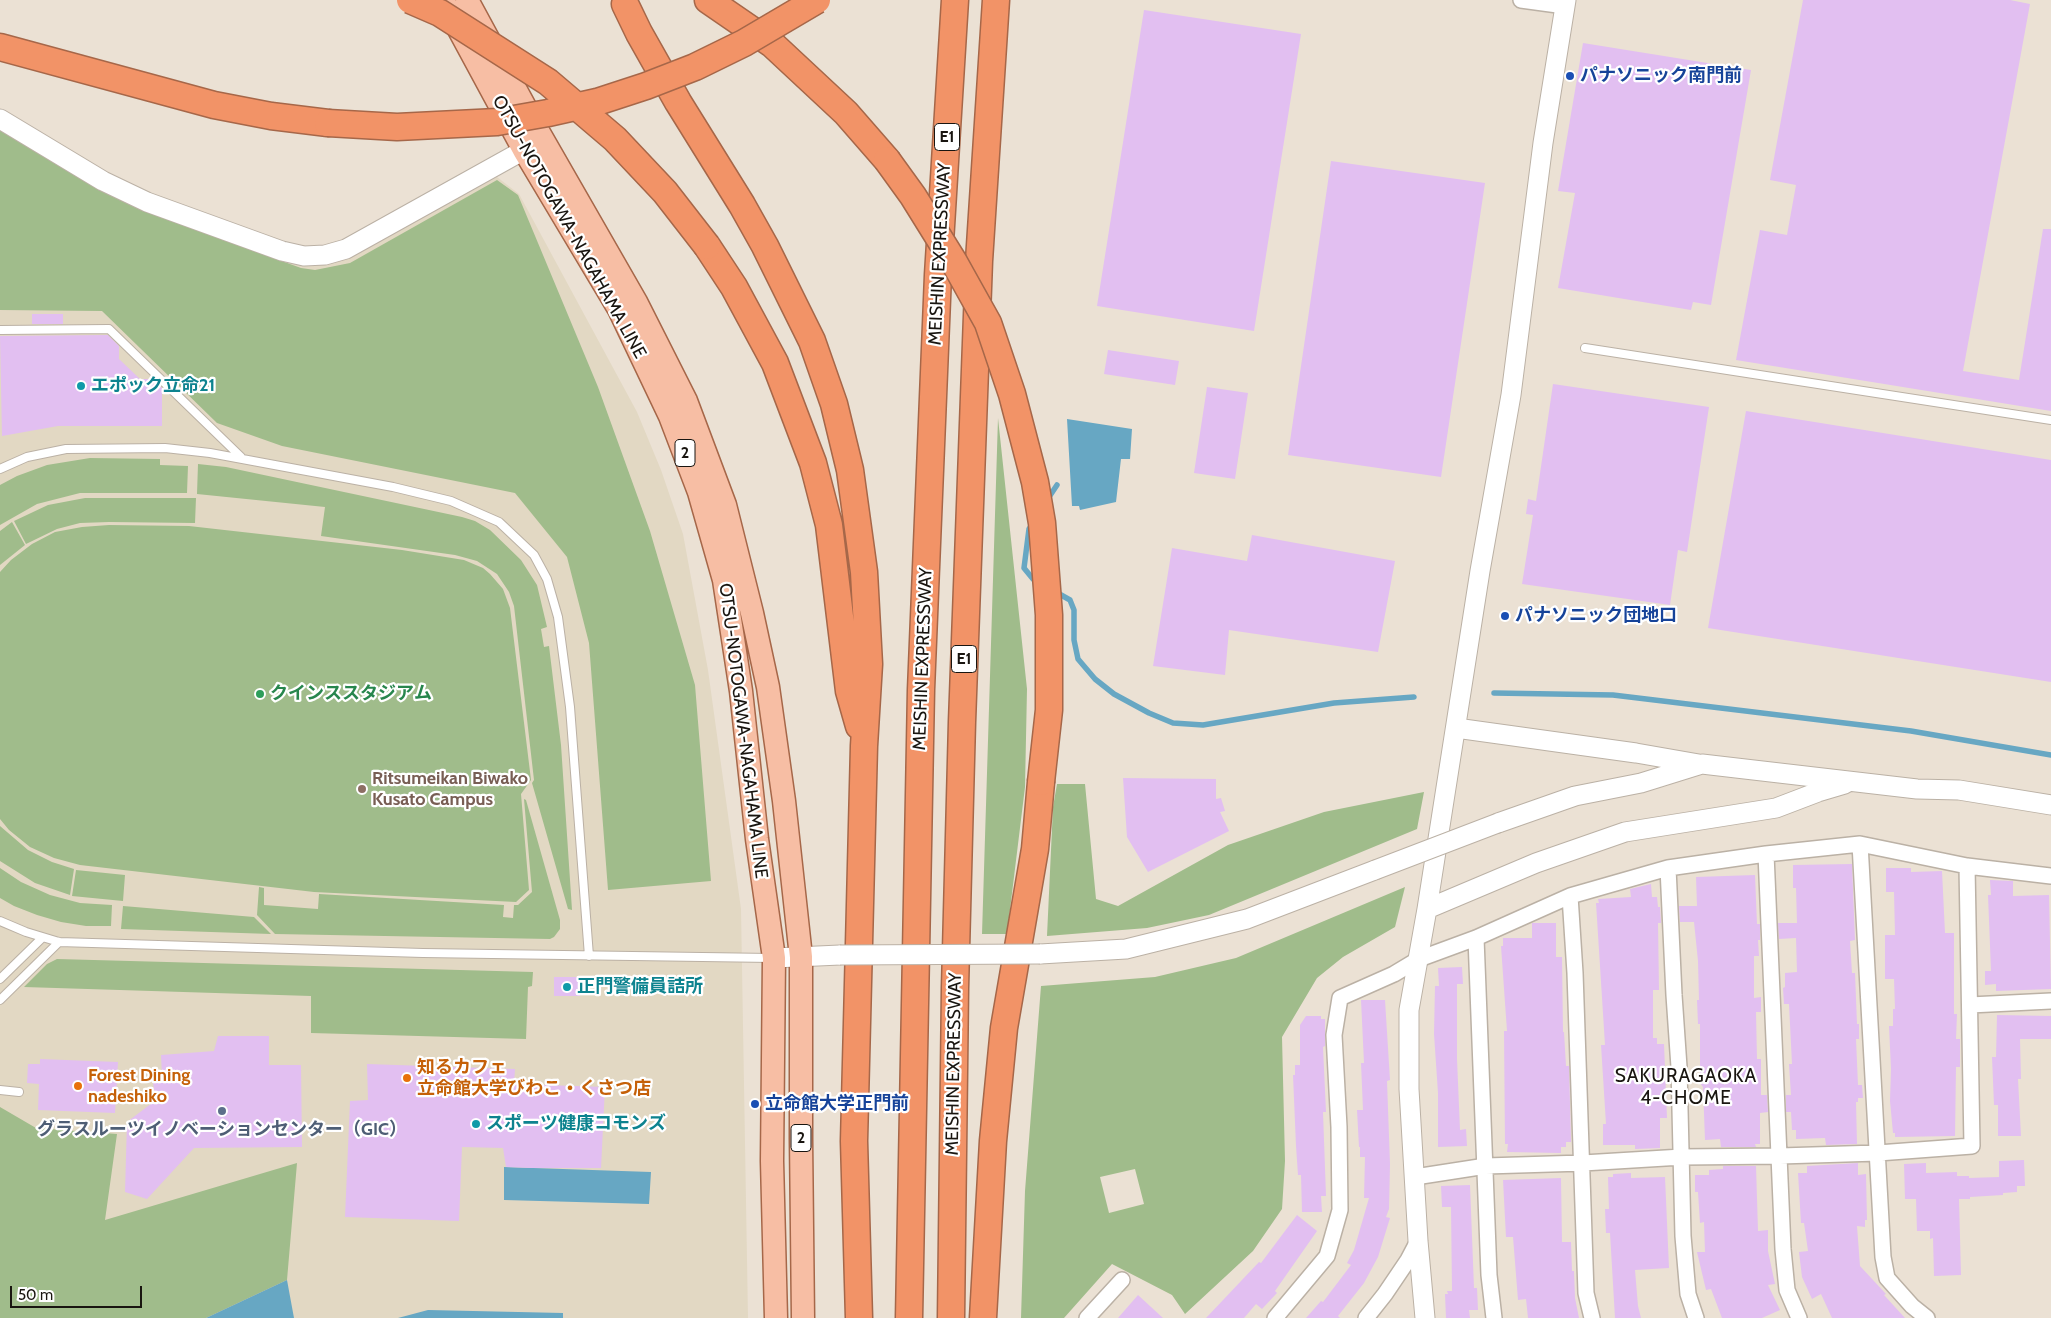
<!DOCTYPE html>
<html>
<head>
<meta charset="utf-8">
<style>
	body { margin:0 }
	#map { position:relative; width:2051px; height:1318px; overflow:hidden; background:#ebe1d4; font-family:Cabin,sans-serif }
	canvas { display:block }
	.scale { position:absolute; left:10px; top:1286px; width:132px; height:22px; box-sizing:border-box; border:2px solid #191510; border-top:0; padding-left:6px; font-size:15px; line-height:18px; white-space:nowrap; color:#191510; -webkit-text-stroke:4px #fff; paint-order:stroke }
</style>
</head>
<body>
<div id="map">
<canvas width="2051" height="1318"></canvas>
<div class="scale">50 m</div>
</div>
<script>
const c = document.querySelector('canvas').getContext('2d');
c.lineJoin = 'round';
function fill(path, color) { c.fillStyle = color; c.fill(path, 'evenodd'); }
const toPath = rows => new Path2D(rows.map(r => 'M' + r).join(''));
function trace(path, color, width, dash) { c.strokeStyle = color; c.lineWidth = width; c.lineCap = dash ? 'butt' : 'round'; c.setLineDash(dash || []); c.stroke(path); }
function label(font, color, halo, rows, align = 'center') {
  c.font = font + ' Cabin,"Noto Sans JP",sans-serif'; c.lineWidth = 4.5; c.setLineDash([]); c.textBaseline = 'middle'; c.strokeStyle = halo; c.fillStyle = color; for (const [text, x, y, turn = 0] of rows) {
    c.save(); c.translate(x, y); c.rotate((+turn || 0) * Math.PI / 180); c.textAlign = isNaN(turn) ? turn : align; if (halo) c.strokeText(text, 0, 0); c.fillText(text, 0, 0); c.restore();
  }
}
fill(toPath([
	[0,129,143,208,188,227,288,262,303,264,328,264,347,258,497,177,519,194,637,412,661,470,683,534,708,670,741,909,748,1318,0,1318]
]), '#e2d8c3');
fill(toPath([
	[0,130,29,146,97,188,141,210,301,268,315,270,350,263,497,180,518,195,598,387,650,531,695,685,711,881,608,890,589,643,567,557,515,493,282,446,217,423,102,311,0,310],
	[998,418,1027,689,1025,787,1007,934,982,934],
	[90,458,160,459,160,465,188,466,187,493,80,493,37,504,0,525,0,485,17,476,47,465],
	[198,464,226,467,462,517,475,521,490,530,521,560,537,585,547,627,541,629,544,647,549,646,561,745,572,910,568,909,532,783,534,780,514,606,509,592,497,574,477,561,455,555,321,536,325,507,197,494],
	[85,498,196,498,195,523,109,522,80,523,57,529,26,544,14,521,48,505],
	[12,522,25,545,0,565,0,531],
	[109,525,189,526,402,550,464,560,483,568,490,574,503,589,510,608,531,780,521,794,529,890,516,902,314,892,80,865,54,858,30,847,9,830,0,819,0,572,11,560,32,544,55,532,82,527],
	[1057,784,1085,784,1096,899,1118,906,1228,845,1324,812,1424,792,1417,829,1209,915,1147,928,1047,936,1053,807],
	[524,799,526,800,560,920,560,929,554,937,550,939,275,934,257,915,259,887,264,888,264,905,318,909,319,894,504,905,503,917,513,918,514,905,518,905,532,892],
	[0,826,28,850,52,862,74,869,70,895,35,883,0,861],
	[0,868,21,882,50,895,80,903,112,905,111,926,86,926,61,922,37,915,14,906,0,898],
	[76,870,125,875,123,901,72,896],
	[1405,887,1395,927,1343,957,1317,978,1282,1037,1285,1161,1282,1209,1253,1251,1185,1314,1172,1295,1112,1264,1064,1318,1021,1318,1025,1191,1041,986,1155,977,1236,958],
	[1135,1169,1144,1204,1109,1213,1100,1177],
	[123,906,254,917,271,934,121,929],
	[57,959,533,972,532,986,528,987,526,1039,311,1033,311,996,24,987,47,964],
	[0,1107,36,1128,117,1134,105,1220,297,1163,287,1280,206,1318,0,1318]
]), '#a0bc8b');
fill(toPath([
	[1067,419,1132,429,1130,459,1121,459,1116,502,1080,510,1079,506,1072,506],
	[504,1167,651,1172,649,1204,504,1200],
	[287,1280,294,1318,206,1318],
	[428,1310,563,1313,563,1318,398,1318]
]), '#67a7c3');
trace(toPath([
	[1047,500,1057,485],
	[1033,523,1029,529,1024,568,1033,579,1040,583],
	[1054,591,1070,600,1074,610,1074,640,1078,659,1095,679,1114,694,1149,713,1173,723,1203,725,1334,703,1414,697],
	[1494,693,1613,695,1911,731,2051,755]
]), '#67a7c3', 5.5);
fill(toPath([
	[1803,0,2010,0,2030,4,1963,371,2019,380,2043,229,2051,229,2051,411,1736,360,1760,230,1787,235,1796,185,1770,180],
	[1144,10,1301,34,1254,331,1097,306],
	[1583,43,1751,70,1711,305,1693,302,1691,310,1558,288,1575,193,1558,191],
	[1331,161,1485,183,1441,477,1288,455],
	[32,314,63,314,63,324,32,324],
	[108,335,119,346,119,359,140,379,153,379,162,388,162,426,58,426,2,436,0,336],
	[1108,350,1179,361,1175,385,1104,374],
	[1553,384,1709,407,1687,552,1678,550,1670,605,1522,584,1533,515,1526,514,1528,499,1536,501],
	[1207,387,1248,393,1235,479,1194,473],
	[1746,411,2051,460,2051,682,1708,628],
	[1252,535,1395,561,1378,652,1229,630,1225,675,1153,666,1172,548,1247,561],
	[1123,778,1216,779,1216,799,1221,798,1225,811,1220,812,1229,831,1148,872,1127,837],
	[1852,864,1855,940,1850,941,1852,973,1855,973,1857,1024,1859,1024,1859,1039,1856,1039,1858,1085,1862,1085,1863,1098,1858,1098,1858,1102,1856,1102,1857,1144,1826,1145,1825,1138,1796,1139,1796,1130,1792,1130,1791,1112,1786,1112,1786,1095,1791,1095,1789,1064,1792,1064,1789,1004,1784,1004,1783,988,1785,987,1785,973,1797,972,1796,938,1779,939,1778,923,1797,923,1796,888,1793,888,1793,865],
	[1886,868,1911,868,1911,872,1942,871,1945,933,1954,933,1954,1014,1957,1014,1956,1039,1960,1039,1960,1067,1956,1067,1955,1136,1895,1137,1895,1133,1893,1133,1890,1101,1891,1069,1889,1026,1893,1026,1893,1009,1895,1009,1894,979,1885,979,1885,935,1895,935,1894,892,1886,892],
	[1755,875,1757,924,1760,924,1760,940,1758,940,1759,956,1754,956,1754,998,1761,997,1761,1012,1756,1012,1757,1059,1761,1059,1761,1095,1767,1095,1768,1112,1760,1113,1760,1144,1755,1144,1756,1147,1721,1147,1720,1139,1705,1140,1703,1087,1700,1083,1700,1024,1698,1024,1697,1000,1699,1000,1698,961,1694,922,1680,922,1679,906,1697,906,1696,877],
	[1990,880,2013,881,2013,896,2049,895,2051,989,1996,991,1996,984,1985,985,1985,971,1991,971,1988,895,1991,895],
	[1651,884,1652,897,1657,897,1658,907,1660,907,1661,923,1658,923,1659,990,1653,990,1653,1038,1657,1038,1657,1044,1664,1044,1667,1118,1660,1118,1660,1148,1635,1149,1635,1145,1603,1145,1603,1124,1606,1124,1601,1045,1605,1045,1596,903,1599,903,1598,899,1631,897,1630,889],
	[1532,923,1556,923,1556,957,1562,957,1563,1032,1564,1032,1566,1066,1569,1066,1571,1142,1566,1142,1566,1147,1561,1147,1561,1153,1507,1152,1508,1144,1505,1144,1504,1031,1507,1031,1501,946,1503,946,1503,938,1532,938],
	[1462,967,1463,984,1457,984,1457,1059,1460,1130,1466,1129,1467,1146,1438,1147,1438,1093,1434,1034,1435,986,1439,986,1438,968],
	[554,977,581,977,580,996,554,996],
	[1361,1000,1385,1000,1390,1080,1387,1081,1390,1164,1389,1209,1386,1217,1390,1218,1378,1257,1364,1283,1338,1316,1340,1318,1306,1318,1321,1301,1323,1302,1351,1265,1347,1263,1354,1250,1369,1198,1364,1198,1365,1157,1360,1157,1360,1147,1359,1147,1357,1110,1363,1110,1361,1063,1364,1063],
	[1997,1015,2051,1016,2051,1039,2020,1039,2021,1079,2018,1079,2021,1136,1998,1136,1998,1105,1994,1105,1992,1057,1996,1057],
	[1306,1016,1321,1016,1321,1019,1325,1019,1325,1046,1323,1047,1326,1112,1323,1112,1326,1196,1321,1196,1322,1212,1302,1212,1301,1175,1298,1175,1296,1146,1293,1075,1295,1075,1295,1065,1300,1065,1300,1025],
	[218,1036,269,1036,269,1065,301,1065,302,1147,194,1148,147,1199,125,1192,127,1122,156,1100,152,1077,162,1078,161,1055,214,1051],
	[40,1059,118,1062,115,1113,38,1110,39,1084,27,1083,28,1064,40,1064],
	[367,1064,515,1069,514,1084,605,1087,601,1168,531,1168,506,1167,503,1148,462,1147,459,1221,345,1217,350,1101,368,1100],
	[2024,1160,2025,1186,2017,1186,2017,1192,2003,1193,2003,1195,1970,1197,1970,1199,1959,1199,1961,1275,1934,1276,1933,1238,1930,1239,1930,1231,1917,1231,1916,1199,1905,1199,1904,1164,1926,1163,1926,1173,1957,1172,1957,1176,1969,1176,1969,1178,1999,1177,1999,1161],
	[1858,1163,1858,1175,1866,1174,1867,1220,1865,1220,1865,1227,1857,1226,1860,1266,1886,1294,1884,1295,1905,1318,1832,1318,1821,1294,1812,1299,1802,1277,1799,1252,1808,1251,1804,1223,1801,1223,1798,1173,1807,1173,1807,1166],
	[1723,1166,1756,1166,1758,1231,1768,1230,1768,1251,1775,1284,1768,1285,1780,1310,1762,1318,1722,1318,1711,1289,1706,1290,1697,1252,1705,1252,1704,1222,1700,1223,1698,1192,1695,1192,1695,1175,1709,1175,1709,1170,1723,1169],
	[1631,1173,1631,1178,1665,1177,1669,1268,1635,1270,1638,1306,1641,1318,1615,1318,1610,1233,1606,1233,1605,1209,1609,1209,1608,1177,1613,1177,1613,1174],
	[1561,1178,1562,1242,1571,1242,1572,1271,1574,1271,1575,1298,1579,1318,1528,1318,1526,1299,1518,1300,1513,1237,1506,1237,1503,1180],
	[1470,1185,1474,1288,1477,1288,1478,1310,1469,1310,1470,1318,1446,1318,1445,1294,1448,1294,1447,1291,1452,1291,1451,1207,1442,1207,1441,1186],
	[1297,1215,1317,1231,1275,1291,1277,1293,1262,1309,1256,1304,1244,1318,1206,1318,1259,1262,1261,1263],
	[1138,1295,1163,1318,1118,1318]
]), '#e2bff1');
const service = toPath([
	[0,330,109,329,241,457],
	[1585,348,2051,420],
	[0,469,27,457,66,449,165,448,210,453,393,487,451,501,499,522,534,555,547,579,558,617,570,707,589,956],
	[0,921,26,932,59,942,423,953,772,958],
	[0,979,42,938],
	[0,1000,59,942],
	[0,1090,19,1092]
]);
const minor = toPath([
	[1521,0,1565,6],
	[1860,844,1883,1257,1887,1278,1912,1306,1927,1318],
	[1766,854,1783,1249,1787,1290,1799,1318],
	[1668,868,1674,995,1679,1067,1683,1236,1688,1294,1696,1318],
	[1570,896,1575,973,1586,1293,1592,1318],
	[1476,938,1489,1275,1494,1318],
	[1970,1005,2051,1001],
	[1415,1177,1486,1166,1583,1163,1682,1157,1780,1156,1878,1153,1972,1146,1967,866],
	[1087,1318,1122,1280],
	[1275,1318,1327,1256,1340,1210,1339,1127,1334,1035,1340,998,1394,974,1419,959,1476,938,1570,896,1668,868,1766,854,1860,844,1967,866,2051,876],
	[1366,1318,1385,1294,1408,1260,1418,1241]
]);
const tertiary = toPath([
	[0,119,103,181,147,202,282,251,304,256,325,255,346,249,524,150],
	[1456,728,1636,753,1699,764],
	[1498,823,1575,796,1641,783,1702,764,1917,789,1959,790,2051,805],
	[1427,909,1536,863,1625,832,1776,808,1818,792,1845,784],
	[1040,954,1126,949,1247,919,1375,870],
	[774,958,840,955],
	[1425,1318,1418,1241,1409,1089,1409,1010,1427,909,1480,571,1511,395,1543,143,1566,0]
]);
const primary = toPath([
	[443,0,524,150,619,309,670,416,699,492,724,580,741,691,757,839,774,958,772,1161,776,1318],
	[467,0,539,133,636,302,686,401,725,505,752,613,768,687,784,801,801,957,801,1139,803,1318]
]);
const motorway = toPath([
	[708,0,772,44,846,113,887,160],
	[625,4,639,33,678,102,742,205,765,246,812,341,834,404,850,470,864,572,869,664,864,746,854,1141,859,1318],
	[0,47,214,105,271,116,328,123],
	[707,246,734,287,775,363,813,463,829,525,849,691,859,726],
	[909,1318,921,690,938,275,955,0],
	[951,1318,955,988,962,722,979,261,996,0],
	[983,1318,993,1141,1004,1028,1035,849,1041,782]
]);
trace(service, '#bbb1a5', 10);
trace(minor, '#bbb1a5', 18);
trace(tertiary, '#bbb1a5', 21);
trace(primary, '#a66749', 25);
trace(motorway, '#a66749', 29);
trace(service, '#fff', 8);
trace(minor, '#fff', 15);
trace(tertiary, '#fff', 19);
trace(primary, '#f7bea4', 22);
trace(motorway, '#f29367', 26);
const tertiaryBridge = toPath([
	[1375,870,1498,823],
	[840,955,1040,954]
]);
const motorwayBridge = toPath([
	[410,0,440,13,548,82,615,139,665,192,707,246],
	[328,123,397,127,497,122,548,113,597,102,646,86,695,67,744,43,817,0],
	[887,160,913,196,954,262,988,323,1012,394,1035,482,1042,523,1049,615,1049,710,1041,782]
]);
trace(tertiaryBridge, '#bbb1a5', 21, []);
trace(motorwayBridge, '#a66749', 29, []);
trace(tertiaryBridge, '#fff', 19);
trace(motorwayBridge, '#f29367', 26);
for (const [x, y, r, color] of [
	[1570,76,5,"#1a4fb4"],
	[81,386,5,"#0f9aa8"],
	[1505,616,5,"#1a4fb4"],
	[260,694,5,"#2e9e5b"],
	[362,789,5,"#8d6e63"],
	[567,987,5,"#0f9aa8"],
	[407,1078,5,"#e8710a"],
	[78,1086,5,"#e8710a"],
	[755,1104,5,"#1a4fb4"],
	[222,1111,5,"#5c6f8a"],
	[476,1124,5,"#0f9aa8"]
]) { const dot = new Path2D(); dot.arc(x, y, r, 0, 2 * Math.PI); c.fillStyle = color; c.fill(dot); trace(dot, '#fff', 2); }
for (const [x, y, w] of [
	[947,137,25],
	[685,453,20],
	[964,659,25],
	[801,1138,20]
]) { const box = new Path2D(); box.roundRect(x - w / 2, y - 13.5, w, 27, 4); c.fillStyle = '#fff'; c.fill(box); trace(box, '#191510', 1); }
label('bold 16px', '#191510', null, [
	["E1",947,137],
	["2",685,453],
	["E1",964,659],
	["2",801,1138]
]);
label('bold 18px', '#164399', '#fff', [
	["パナソニック南門前",1580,76],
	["パナソニック団地口",1515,616],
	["立命館大学正門前",765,1104]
], 'left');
label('18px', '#191510', '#fff', [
	["OTSU-NOTOGAWA-NAGAHAMA LINE",569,227,61],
	["MEISHIN EXPRESSWAY",940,254,-87],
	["MEISHIN EXPRESSWAY",923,659,-88],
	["OTSU-NOTOGAWA-NAGAHAMA LINE",743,731,83],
	["MEISHIN EXPRESSWAY",954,1064,-89]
]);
label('bold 18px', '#0d838f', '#fff', [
	["エポック立命21",91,386],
	["正門警備員詰所",577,987],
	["スポーツ健康コモンズ",486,1124]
], 'left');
label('bold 18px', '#27864d', '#fff', [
	["クインススタジアム",270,694]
], 'left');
label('bold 18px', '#785e54', '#fff', [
	["Ritsumeikan Biwako",372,779],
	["Kusato Campus",372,800]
], 'left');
label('bold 18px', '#c56008', '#fff', [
	["知るカフェ",417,1068],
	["立命館大学びわこ・くさつ店",417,1089],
	["Forest Dining",88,1076],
	["nadeshiko",88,1097]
], 'left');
label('bold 18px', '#4e5e75', '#fff', [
	["グラスルーツイノベーションセンター（GIC）",222,1130]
]);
c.letterSpacing = '1px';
label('19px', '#191510', '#fff', [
	["SAKURAGAOKA",1686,1076],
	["4-CHOME",1686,1098]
]);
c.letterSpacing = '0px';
</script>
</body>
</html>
